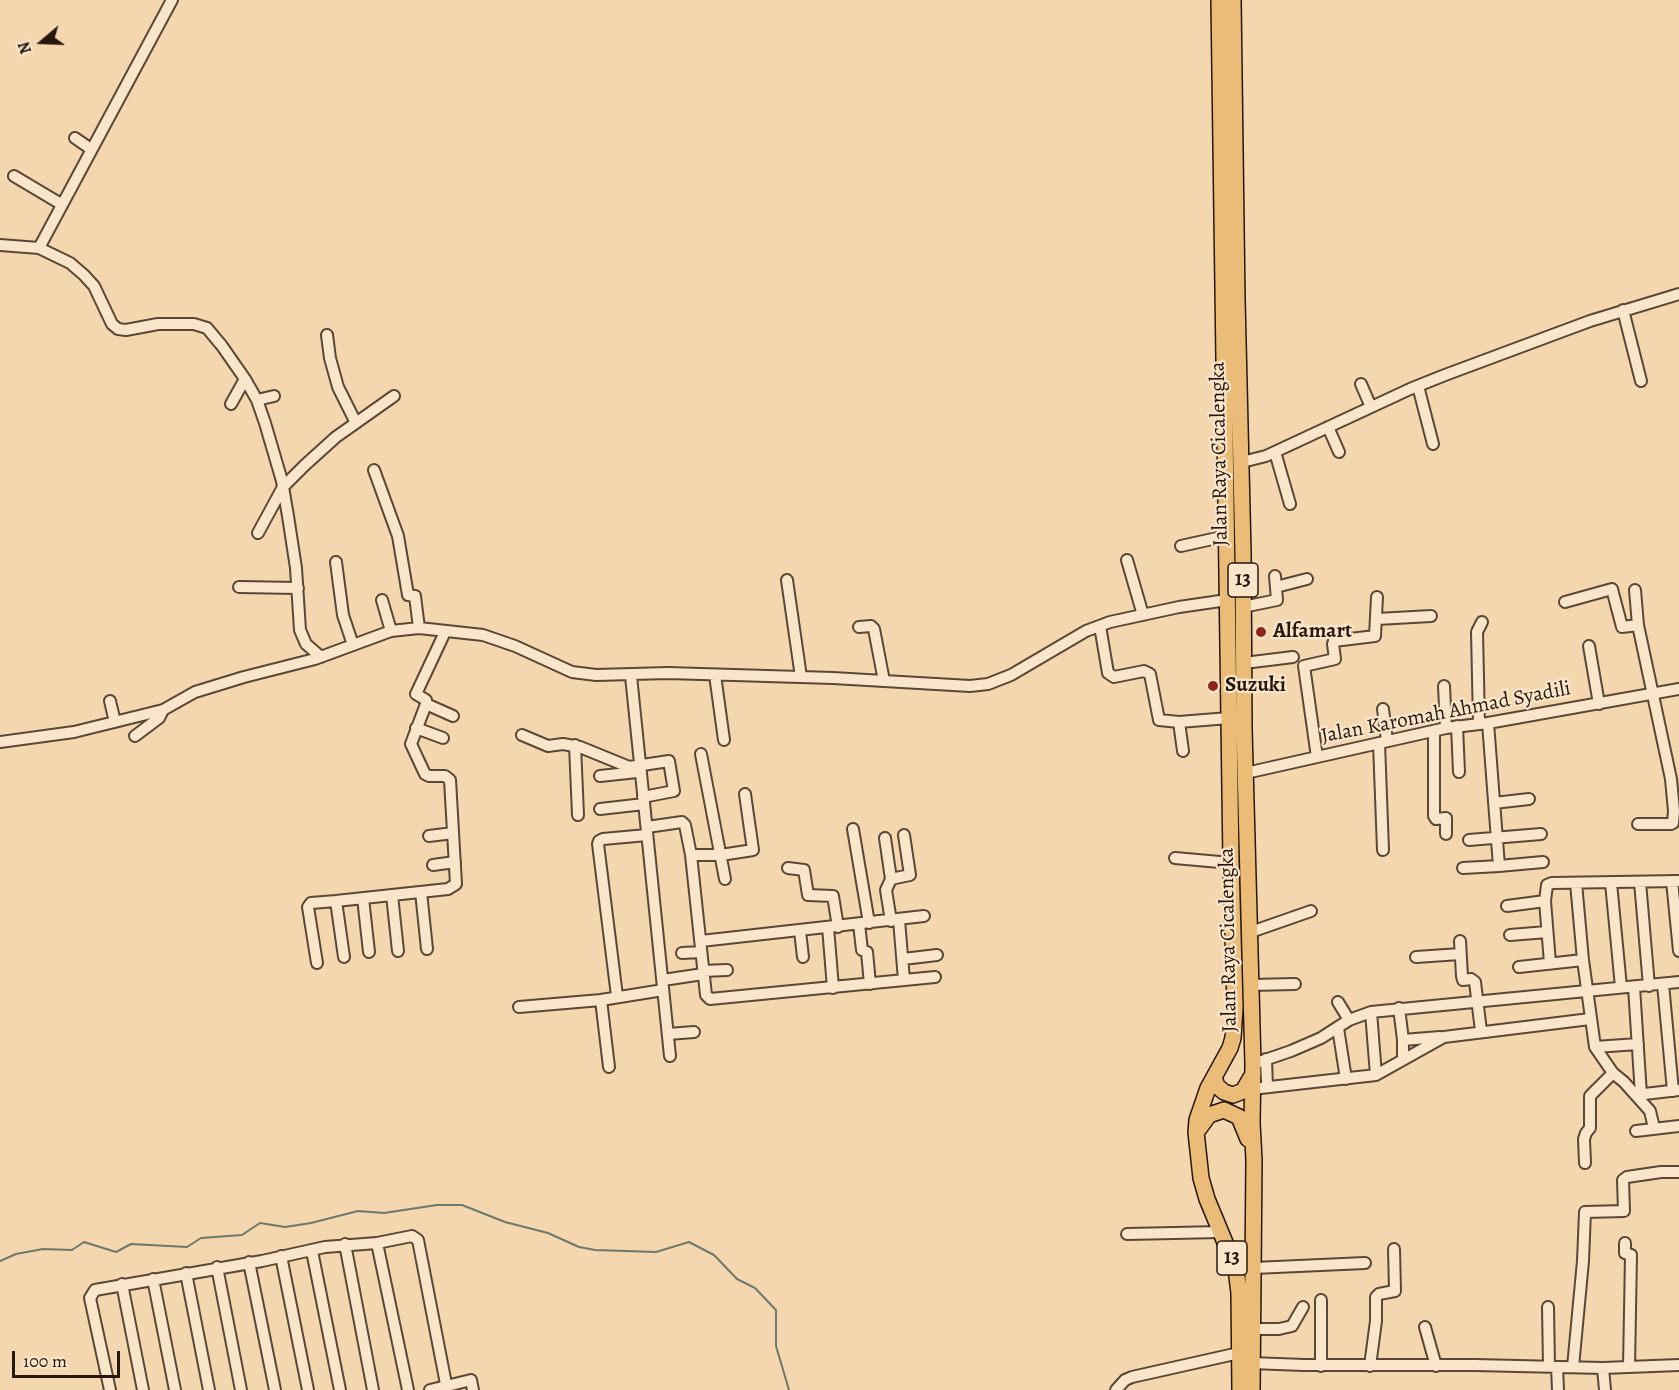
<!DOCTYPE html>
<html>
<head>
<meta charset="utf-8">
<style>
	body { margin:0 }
	#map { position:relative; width:1679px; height:1390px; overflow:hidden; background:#f4d7ae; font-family:Alegreya,serif }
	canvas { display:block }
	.north { position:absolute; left:12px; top:12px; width:60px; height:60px; -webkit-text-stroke:4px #f8e5ca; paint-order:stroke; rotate:251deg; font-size:16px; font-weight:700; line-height:24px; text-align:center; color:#26180e }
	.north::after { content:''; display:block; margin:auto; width:21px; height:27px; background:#26180e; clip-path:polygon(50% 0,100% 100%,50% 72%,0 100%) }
	.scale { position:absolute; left:12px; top:1351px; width:108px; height:27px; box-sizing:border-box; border:3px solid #26180e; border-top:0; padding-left:8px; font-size:18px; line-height:21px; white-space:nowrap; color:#26180e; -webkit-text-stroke:4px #f8e5ca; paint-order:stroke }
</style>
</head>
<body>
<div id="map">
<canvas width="1679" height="1390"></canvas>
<div class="north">N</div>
<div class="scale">100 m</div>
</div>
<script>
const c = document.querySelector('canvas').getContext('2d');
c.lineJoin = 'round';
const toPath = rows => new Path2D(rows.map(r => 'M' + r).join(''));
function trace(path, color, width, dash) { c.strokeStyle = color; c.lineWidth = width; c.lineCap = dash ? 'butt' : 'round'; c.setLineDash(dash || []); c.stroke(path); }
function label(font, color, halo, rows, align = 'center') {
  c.font = font + ' Alegreya,serif'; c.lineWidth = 4.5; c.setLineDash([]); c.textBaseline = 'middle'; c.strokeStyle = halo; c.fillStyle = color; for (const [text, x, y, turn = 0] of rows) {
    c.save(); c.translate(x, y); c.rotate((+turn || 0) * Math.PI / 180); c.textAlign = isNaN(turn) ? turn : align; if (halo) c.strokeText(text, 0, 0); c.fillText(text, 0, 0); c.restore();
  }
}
trace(toPath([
	[0,1261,16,1254,43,1249,72,1250,84,1242,116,1252,131,1244,187,1247,201,1238,242,1235,260,1223,285,1227,311,1223,358,1211,384,1213,437,1205,462,1205,505,1222,548,1233,579,1247,595,1250,656,1252,689,1242,714,1255,737,1279,755,1288,776,1310,776,1346,789,1390]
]), '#6d796d', 2);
const minor = toPath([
	[75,138,91,149],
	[14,176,61,204],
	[0,245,39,248,70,263,84,275,94,286,112,324,118,329,126,330,158,324,194,324,207,328,222,346,245,379,257,400,265,423,282,481,288,516,296,568,300,630,306,644,321,657],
	[39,248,172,0],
	[1623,310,1641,381],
	[327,335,330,358,338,387,356,423],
	[1361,384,1371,407],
	[1418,386,1433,444],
	[257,400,274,396],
	[231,404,245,379],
	[1328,427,1339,452],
	[1275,452,1290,504],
	[1242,462,1266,456,1410,389,1445,375,1590,321,1679,294],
	[374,470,398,536,408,595,415,596,419,628],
	[258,533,283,487,305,465,336,437,394,396],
	[1181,546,1226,536],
	[1127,560,1143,615],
	[336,562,343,615,353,645],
	[787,580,801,677],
	[239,587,298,588],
	[1276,587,1307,579],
	[1635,590,1638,625,1671,779,1674,811,1673,823,1671,824,1638,824],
	[382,600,391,631],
	[1565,602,1612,589,1622,627,1638,625],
	[1243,607,1277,600,1275,576],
	[1377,619,1431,616],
	[1100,626,1108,673,1114,677,1144,671,1150,674,1159,720,1179,722,1229,718],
	[859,627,871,626,874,629,884,681],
	[1589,646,1599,704],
	[1244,663,1293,657],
	[715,675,724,740],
	[631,676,670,1056],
	[1444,686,1446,728],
	[110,701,115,722],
	[426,704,453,716],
	[1383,709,1387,741],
	[1179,722,1183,751],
	[1479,723,1477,632,1482,622],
	[1488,723,1499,866,1543,862],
	[1457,726,1459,772],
	[416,728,443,738],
	[1434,731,1434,816,1436,819,1446,818,1446,834],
	[522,735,548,746,563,744,580,747,629,767,669,761,674,791,643,797],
	[135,736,159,718,163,710],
	[0,742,74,732,163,710,195,692,244,677,315,659,391,631,419,628,483,635,515,646,572,672,596,675,668,673,833,678,970,686,988,684,1011,675,1086,631,1110,622,1179,607,1227,600],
	[1379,743,1383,850],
	[575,745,578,815],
	[701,754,725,879],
	[1317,757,1304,666,1335,659,1333,644,1334,641,1375,636,1377,597],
	[1246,773,1446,728,1488,723,1679,689],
	[600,776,637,772],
	[1494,803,1529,799],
	[600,809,644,804],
	[647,827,682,822,685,825,691,855,706,995,710,999,935,977],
	[853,829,869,923],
	[429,836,453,833],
	[885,838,891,879],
	[1469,840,1541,834],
	[691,855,721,855,753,850,745,794],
	[1175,858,1231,863],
	[433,865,455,862],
	[788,868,804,870,808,895,833,896,838,927],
	[1463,868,1499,866],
	[1672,881,1679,951],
	[1640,882,1649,986],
	[1576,883,1583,960,1595,1047,1613,1073,1624,1082,1650,1111,1654,1128],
	[1611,883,1621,987],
	[421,892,427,949],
	[392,895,398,951],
	[363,898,369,952],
	[1507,906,1545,901],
	[899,920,904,980],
	[891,921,886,890,891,879,910,875,904,835],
	[859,924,862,950],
	[828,927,833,988],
	[800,931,803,957],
	[1248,933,1311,911],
	[1510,935,1547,932],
	[701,941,924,916],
	[1460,941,1462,976,1463,980,1471,979,1475,982,1481,1031],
	[867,952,870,984],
	[682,953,701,952],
	[344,957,336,901,448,889,456,884,450,780,445,776,429,776,425,774,411,744,426,704,426,700,416,694,445,632],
	[1416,957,1460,954],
	[903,959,937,955],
	[317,963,308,907,311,903,336,901],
	[1550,963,1545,901,1547,885,1552,883,1679,881],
	[1519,967,1583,960],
	[703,971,727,970],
	[663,980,703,974],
	[1663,984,1673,1091],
	[1251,985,1295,984],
	[1634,987,1641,1095],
	[617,996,598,844,599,841,603,839,647,835],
	[601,1000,609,1067],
	[1338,1002,1349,1020],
	[519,1007,601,1000,663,990],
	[1399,1008,1403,1040,1403,1059],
	[1371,1012,1376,1075],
	[1338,1028,1346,1079],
	[668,1034,694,1032],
	[1403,1040,1440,1037],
	[1595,1047,1638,1044],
	[1266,1059,1267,1087],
	[1253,1064,1291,1051,1321,1038,1349,1020,1371,1012,1679,982],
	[1252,1089,1376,1075,1444,1037,1590,1019],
	[1636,1095,1679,1090],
	[1636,1131,1679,1126],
	[1585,1163,1584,1139,1586,1133,1590,1128,1590,1096,1613,1073],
	[1127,1234,1221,1232],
	[377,1243,408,1390],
	[1625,1243,1625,1253,1631,1255,1629,1367],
	[345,1244,373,1390],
	[312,1251,340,1390],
	[281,1256,308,1390],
	[249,1262,275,1390],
	[217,1267,241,1390],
	[1254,1268,1365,1263],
	[186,1273,209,1390],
	[153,1279,175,1390],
	[122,1284,143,1390],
	[1321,1300,1321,1366],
	[1548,1307,1549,1366],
	[1425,1327,1436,1366],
	[1251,1329,1279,1329,1292,1326,1303,1307],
	[1251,1363,1304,1365,1475,1365,1603,1368,1679,1365],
	[1370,1366,1376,1321,1376,1297,1379,1294,1395,1291,1394,1249],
	[1557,1367,1558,1390],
	[1573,1367,1583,1261,1585,1212,1624,1211,1623,1180,1627,1177,1661,1172,1679,1172],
	[1603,1368,1605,1390],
	[110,1390,90,1298,95,1290,262,1261,325,1247,377,1243,412,1236,418,1240,446,1384],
	[430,1390,471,1380,473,1390],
	[1116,1390,1125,1380,1132,1377,1239,1353]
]);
const highway = toPath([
	[1219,0,1231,863,1235,1007,1233,1038,1230,1048,1208,1088,1197,1120,1196,1132,1201,1178,1207,1199,1236,1269,1239,1293,1240,1390],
	[1233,0,1237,299,1243,553,1244,728,1253,1064,1252,1123,1254,1160,1252,1390],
	[1214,1078,1217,1086,1224,1092,1233,1095,1243,1091,1253,1074],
	[1198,1130,1209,1115,1224,1110,1239,1117,1248,1139]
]);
trace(minor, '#5a4836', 14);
trace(highway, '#26180e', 18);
trace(minor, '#f8e5ca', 10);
trace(highway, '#eabc77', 15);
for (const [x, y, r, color] of [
	[1261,632,6,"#8f2418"],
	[1213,686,6,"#8f2418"]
]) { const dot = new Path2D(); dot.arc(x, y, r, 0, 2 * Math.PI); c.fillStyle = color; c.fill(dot); trace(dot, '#f8e5ca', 2); }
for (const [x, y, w] of [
	[1243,580,30],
	[1232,1258,30]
]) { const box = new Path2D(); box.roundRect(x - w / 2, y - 17, w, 34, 4.5); c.fillStyle = '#f8e5ca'; c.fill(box); trace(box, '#26180e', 1.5); }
label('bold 20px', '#26180e', null, [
	["13",1243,580],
	["13",1232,1258]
]);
label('21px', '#26180e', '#f8e5ca', [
	["Jalan Raya Cicalengka",1220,454,-91],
	["Jalan Karomah Ahmad Syadili",1446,713,-11],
	["Jalan Raya Cicalengka",1229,940,-91]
]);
label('bold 21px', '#26180e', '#f8e5ca', [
	["Alfamart",1273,632],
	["Suzuki",1225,686]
], 'left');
</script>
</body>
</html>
